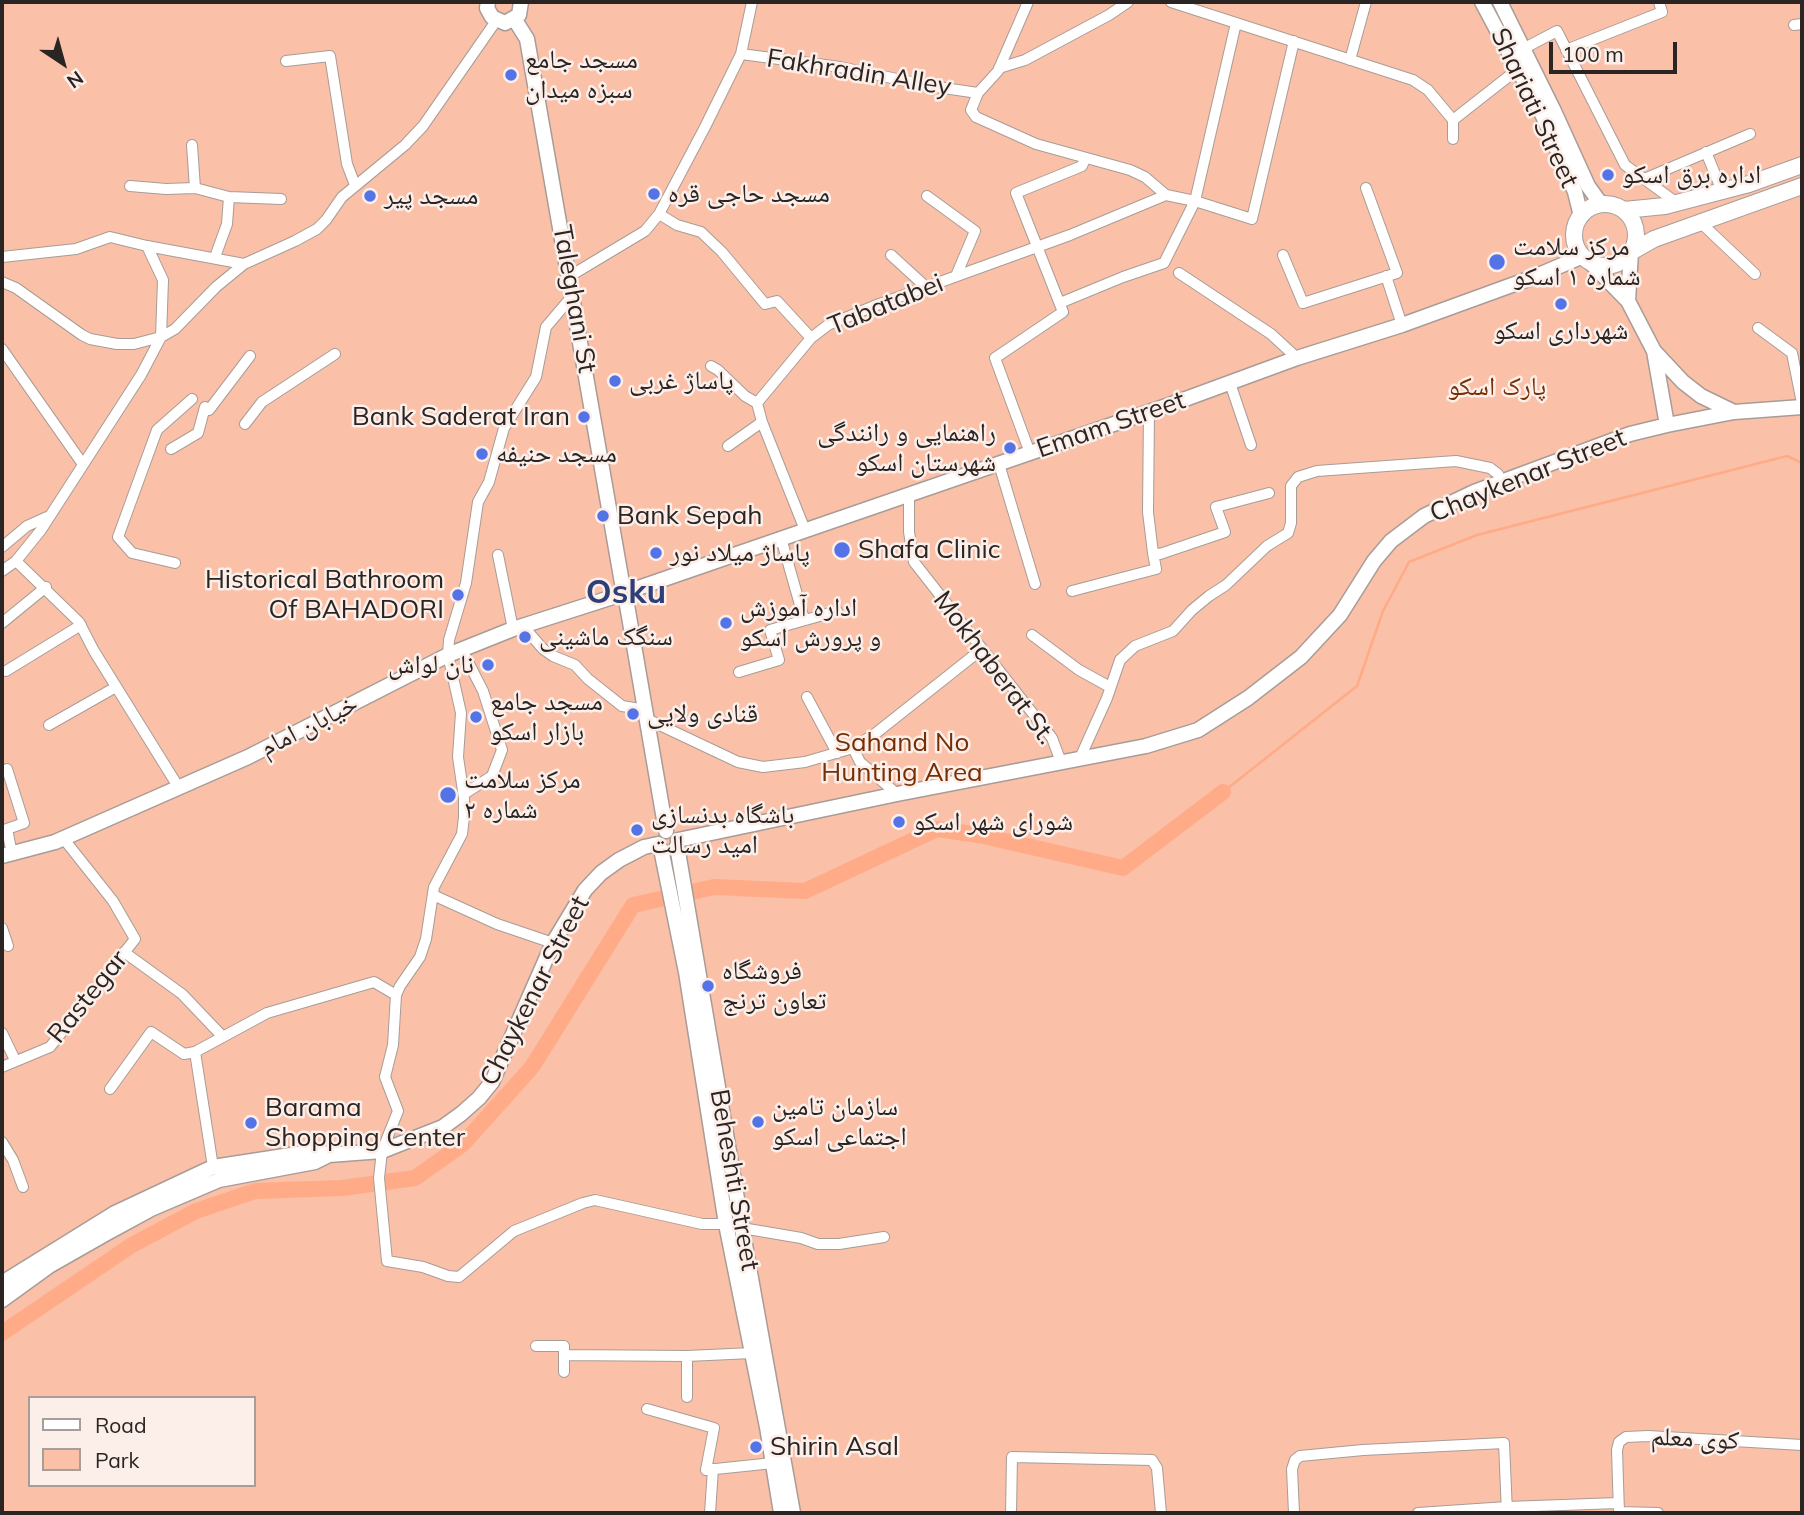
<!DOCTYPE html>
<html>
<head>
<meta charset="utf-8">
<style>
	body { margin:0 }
	#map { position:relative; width:1804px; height:1515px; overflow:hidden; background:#efe1db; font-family:Mulish,sans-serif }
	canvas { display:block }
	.frame { position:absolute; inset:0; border:4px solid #2a2523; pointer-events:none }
	.legend { position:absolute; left:28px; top:1396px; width:228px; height:91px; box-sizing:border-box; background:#fceee8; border:2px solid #a89e99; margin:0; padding:9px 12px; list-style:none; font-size:21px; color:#2a2523 }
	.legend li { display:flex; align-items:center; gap:14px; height:35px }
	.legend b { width:35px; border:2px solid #a89e99 }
	.north { position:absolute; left:28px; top:28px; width:70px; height:70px; -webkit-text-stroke:5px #fceee8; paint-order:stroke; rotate:144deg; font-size:19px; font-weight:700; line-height:28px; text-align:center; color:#2a2523 }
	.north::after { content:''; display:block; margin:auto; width:24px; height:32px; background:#2a2523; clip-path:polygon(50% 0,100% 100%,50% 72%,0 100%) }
	.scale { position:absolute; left:1549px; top:42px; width:128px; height:32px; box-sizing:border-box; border:4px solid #2a2523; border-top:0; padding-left:9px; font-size:21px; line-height:24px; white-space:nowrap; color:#2a2523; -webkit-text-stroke:5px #fceee8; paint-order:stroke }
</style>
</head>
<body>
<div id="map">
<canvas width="1804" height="1515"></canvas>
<div class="frame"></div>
<ul class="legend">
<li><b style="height:9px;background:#fff"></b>Road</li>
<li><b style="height:19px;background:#fac0a8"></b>Park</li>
</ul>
<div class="north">N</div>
<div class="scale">100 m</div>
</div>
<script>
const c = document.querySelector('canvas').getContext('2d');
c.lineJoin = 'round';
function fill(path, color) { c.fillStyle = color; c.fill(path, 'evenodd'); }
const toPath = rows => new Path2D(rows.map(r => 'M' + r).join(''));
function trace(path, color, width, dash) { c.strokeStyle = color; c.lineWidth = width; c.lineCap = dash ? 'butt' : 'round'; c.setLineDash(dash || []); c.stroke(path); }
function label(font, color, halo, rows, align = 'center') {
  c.font = font + ' Mulish,"Noto Naskh Arabic",sans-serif'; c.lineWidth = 5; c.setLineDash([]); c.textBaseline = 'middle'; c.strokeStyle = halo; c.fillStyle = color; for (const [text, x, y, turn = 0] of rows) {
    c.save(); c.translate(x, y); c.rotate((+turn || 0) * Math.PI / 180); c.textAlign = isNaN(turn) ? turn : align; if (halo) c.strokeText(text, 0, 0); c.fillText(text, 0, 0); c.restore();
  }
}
fill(toPath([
	[2,2,1802,2,1802,1513,2,1513],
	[30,1398,254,1398,254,1485,30,1485]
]), '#fac0a8');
trace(toPath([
	[1223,792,1357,686,1383,611,1409,562,1477,535,1787,456,1802,463]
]), '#ffab87', 2.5);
trace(toPath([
	[2,1333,132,1245,196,1211,255,1191,342,1188,415,1178,463,1144,532,1067,633,905,714,887,805,891,937,829,979,835,1123,868,1223,792]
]), '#ffab87', 16);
const street = toPath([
	[1028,2,998,71,978,93,971,110,976,117,1036,144,1130,170,1145,177,1166,195,1195,201,1252,219,1294,41],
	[1171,2,1413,80,1428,90,1453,120],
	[1794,25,1802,24],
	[1566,50,1662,12,1659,2],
	[1519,51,1557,31,1625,165,1677,203],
	[741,54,840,67,930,86,978,93],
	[1350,60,1366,2],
	[286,61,330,56,347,164,355,185],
	[999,68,1025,60,1109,15,1128,2],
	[1453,139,1453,120,1518,69],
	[192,145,195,188,229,197,227,224,215,257],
	[1706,152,1722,191],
	[1644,179,1750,134],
	[130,186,166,189,195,188],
	[927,196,975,231,956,276],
	[229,197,281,199],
	[659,214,677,225,701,232,722,252,765,304,777,301,811,338],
	[1700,222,1755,274],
	[147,246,244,264],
	[891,255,926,287],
	[1283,255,1303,303,1397,273,1366,188],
	[2,257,76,249,110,237,147,246,163,280,161,337,141,375,41,530,16,561,2,571],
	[1179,273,1271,334,1297,358],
	[570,276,645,231,659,214,705,127,741,54,752,2],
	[1386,276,1402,325],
	[2,282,16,288,82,335,90,339,117,344,134,344,161,337,175,329,216,287,244,264,295,241,317,229,326,220,342,197,405,145,423,126,496,21],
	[574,294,546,327,536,377,504,428,489,482,478,502,466,583,449,640,448,655,461,713,458,757,464,798,464,817,462,834,434,887,426,939,420,957,400,986,396,995,393,1045,385,1077,398,1111,382,1151,379,1178,387,1261,423,1267,448,1276,459,1277,514,1231,583,1203,595,1200,702,1224,726,1224],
	[1060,303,1123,277,1164,263,1195,201,1236,23],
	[1758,328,1792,353,1802,403],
	[2,349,82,463],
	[711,366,718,370,745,396,757,403],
	[1230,383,1251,445],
	[209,410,250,356],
	[1149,412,1148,512,1153,553,1160,554,1225,532,1216,507,1269,493],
	[245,424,262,402,335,354],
	[728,446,762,422],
	[171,449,198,433,205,407],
	[1030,453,995,358,1063,312,1016,193,1082,166,1085,159],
	[999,464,1035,584],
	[909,496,909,532,914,562,1052,738,1061,762],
	[805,530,762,422,757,403,811,338,828,325,874,306,1070,235,1166,195],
	[781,538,804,619],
	[2,547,27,526,47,517],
	[498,555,513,629],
	[16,561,79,622,94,651,179,788],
	[175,563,132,553,118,537,157,430,192,399],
	[1072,591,1156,569,1153,553],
	[2,623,46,587],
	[523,626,543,649,553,656,575,665,588,679,622,706,646,710],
	[1032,635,1079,670,1110,687],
	[462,650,483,691,502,750,492,776,464,794],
	[6,671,81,625],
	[739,672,779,660,770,630,837,611],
	[807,697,837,753],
	[647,719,738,762,763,767,805,762,853,748,876,733,982,649],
	[49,725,116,687],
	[853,748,860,762,897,794],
	[1080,758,1107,698,1120,660,1135,646,1173,631,1192,610,1209,596,1226,585,1267,546,1288,533,1291,523,1291,486,1298,477,1317,471,1456,461,1490,468,1498,474,1501,481],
	[7,769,24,823,7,829,12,854],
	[433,895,497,924,553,943],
	[2,928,8,946],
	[124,952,182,994,223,1037],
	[2,1033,15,1060],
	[195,1052,213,1167],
	[2,1067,50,1047,135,939,113,901,63,838],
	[110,1089,151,1032,184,1054,195,1052,267,1013,374,982,396,995],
	[2,1142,13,1160,23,1187],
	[742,1228,801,1238,818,1244,839,1244,884,1237],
	[536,1346,564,1346,564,1372],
	[564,1355,687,1356,752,1353],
	[687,1397,687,1356],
	[647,1409,714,1428,706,1470,773,1463],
	[1619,1512,1658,1513],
	[710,1513,713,1469],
	[1011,1513,1012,1457,1152,1460,1157,1468,1161,1513],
	[1294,1513,1292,1469,1295,1460,1300,1456,1363,1450,1504,1443,1507,1513],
	[1418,1513,1507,1507,1618,1503],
	[1619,1513,1617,1450,1619,1442,1626,1437,1648,1436,1802,1445]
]);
const secondary = toPath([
	[488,2,487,8,492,17,505,23,519,15,521,2],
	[1482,2,1543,116,1575,192,1581,216],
	[1500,2,1553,109,1588,186,1601,204],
	[515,20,527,39,622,583],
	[1590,262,1628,301,1654,351,1667,425],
	[1628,301,1631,252],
	[1655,352,1683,382,1701,396,1734,412],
	[638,588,1169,405,1297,358,1402,325,1534,277,1583,256],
	[627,605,666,831],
	[678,840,897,794,1146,746,1198,730,1248,698,1301,657,1340,615,1374,561,1391,541,1424,516,1474,492,1630,434,1667,425,1734,412,1802,407],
	[677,846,742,1228,793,1513],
	[661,849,686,972,726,1224,767,1427,781,1513],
	[2,856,55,842,248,757,448,655,513,629,616,596],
	[2,1283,115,1213,213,1167,317,1151,329,1155],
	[2,1300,49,1266,107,1233,151,1209,219,1180,315,1162,329,1155,382,1151,443,1127,461,1114,479,1098,492,1082,553,943,585,890,601,873,619,860,644,847,658,844]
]);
const primary = toPath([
	'1574 235a31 31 0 1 1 62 0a31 31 0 1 1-62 0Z',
	[1624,210,1665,206,1749,184,1802,165],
	[1631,252,1654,239,1802,186]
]);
trace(street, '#a99c96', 12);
trace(secondary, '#a99c96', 17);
trace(primary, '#a99c96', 18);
trace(street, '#fff', 10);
trace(secondary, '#fff', 14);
trace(primary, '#fff', 16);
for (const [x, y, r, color] of [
	[511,75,7,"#5373e7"],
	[1608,175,7,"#5373e7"],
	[654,194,7,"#5373e7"],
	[370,196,7,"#5373e7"],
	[1497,262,9,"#5373e7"],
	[1561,304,7,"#5373e7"],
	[615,381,7,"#5373e7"],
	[584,417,7,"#5373e7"],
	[1010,448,7,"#5373e7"],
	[482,454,7,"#5373e7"],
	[603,516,7,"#5373e7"],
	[842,550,9,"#5373e7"],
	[656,553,7,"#5373e7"],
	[458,595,7,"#5373e7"],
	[726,623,7,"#5373e7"],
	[525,637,7,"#5373e7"],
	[488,665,7,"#5373e7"],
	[633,714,7,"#5373e7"],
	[476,717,7,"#5373e7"],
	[448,795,9,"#5373e7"],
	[899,822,7,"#5373e7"],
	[637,830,7,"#5373e7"],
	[708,986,7,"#5373e7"],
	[758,1122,7,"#5373e7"],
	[251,1123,7,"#5373e7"],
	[756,1447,7,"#5373e7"]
]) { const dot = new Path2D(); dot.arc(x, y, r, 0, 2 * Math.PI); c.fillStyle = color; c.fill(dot); trace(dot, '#fceee8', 2.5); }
label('26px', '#2a2523', '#fceee8', [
	["مسجد جامع",525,60],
	["سبزه میدان",525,90],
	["اداره برق اسکو",1622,175],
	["مسجد حاجی قره",668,194],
	["مسجد پیر",384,196],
	["مرکز سلامت",1513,247],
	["شماره ۱ اسکو",1513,277],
	["شهرداری اسکو",1561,331,"center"],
	["پاساژ غربی",629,381],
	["Bank Saderat Iran",570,417,"right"],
	["راهنمایی و رانندگی",996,433,"right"],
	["شهرستان اسکو",996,463,"right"],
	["مسجد حنیفه",496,454],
	["Bank Sepah",617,516],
	["Shafa Clinic",858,550],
	["پاساژ میلاد نور",670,553],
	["Historical Bathroom",444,580,"right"],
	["Of BAHADORI",444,610,"right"],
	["اداره آموزش",740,608],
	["و پرورش اسکو",740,638],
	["سنگک ماشینی",539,637],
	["نان لواش",474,665,"right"],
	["مسجد جامع",490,702],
	["بازار اسکو",490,732],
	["قنادی ولایی",647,714],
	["مرکز سلامت",464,780],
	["شماره ۲",464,810],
	["باشگاه بدنسازی",651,815],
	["امید رسالت",651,845],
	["شورای شهر اسکو",913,822],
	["فروشگاه",722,971],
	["تعاون ترنج",722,1001],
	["سازمان تامین",772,1107],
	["اجتماعی اسکو",772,1137],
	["Barama",265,1108],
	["Shopping Center",265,1138],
	["Shirin Asal",770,1447]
], 'left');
label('26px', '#2a2523', '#fceee8', [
	["Fakhradin Alley",859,73,9],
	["Shariati Street",1534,108,65],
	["Taleghani St",574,299,80],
	["Tabatabei",886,305,-22],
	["Emam Street",1111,425,-19],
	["Chaykenar Street",1528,476,-22],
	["Mokhaberat St.",994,668,53],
	["خیابان امام",309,726,-27],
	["Chaykenar Street",535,991,-63],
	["Rastegar",88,997,-51],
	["Beheshti Street",734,1180,80],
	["کوی معلم",1695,1439,3]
]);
label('26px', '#762e04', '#fceee8', [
	["پارک اسکو",1497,387],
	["Sahand No",902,743],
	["Hunting Area",902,773]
]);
label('bold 33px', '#2e3f78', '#fceee8', [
	["Osku",626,593]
]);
</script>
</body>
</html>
